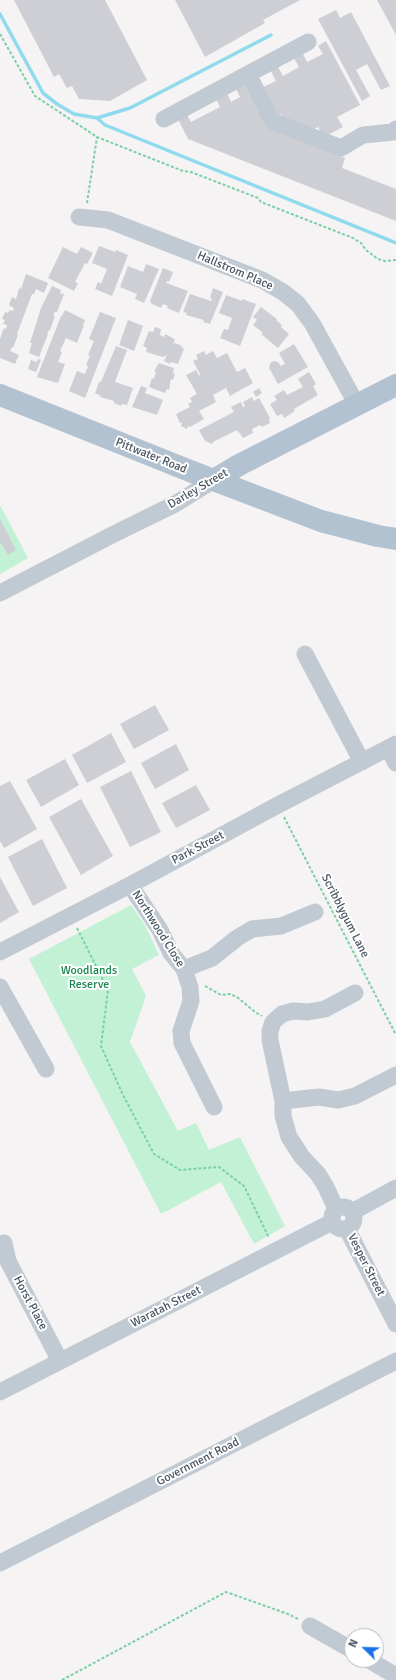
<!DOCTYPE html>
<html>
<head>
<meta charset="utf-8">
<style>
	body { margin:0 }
	#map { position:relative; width:396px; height:1680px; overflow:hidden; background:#f5f3f3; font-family:Signika,sans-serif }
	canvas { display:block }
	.north { position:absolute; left:344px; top:1628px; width:40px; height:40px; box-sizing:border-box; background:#fff; border:1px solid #b7bbc0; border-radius:50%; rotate:293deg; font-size:11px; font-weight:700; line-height:16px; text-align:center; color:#4a5661 }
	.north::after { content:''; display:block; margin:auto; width:14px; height:18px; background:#1a73e8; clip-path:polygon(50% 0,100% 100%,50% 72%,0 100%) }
</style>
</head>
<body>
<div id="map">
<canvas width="396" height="1680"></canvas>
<div class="north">N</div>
</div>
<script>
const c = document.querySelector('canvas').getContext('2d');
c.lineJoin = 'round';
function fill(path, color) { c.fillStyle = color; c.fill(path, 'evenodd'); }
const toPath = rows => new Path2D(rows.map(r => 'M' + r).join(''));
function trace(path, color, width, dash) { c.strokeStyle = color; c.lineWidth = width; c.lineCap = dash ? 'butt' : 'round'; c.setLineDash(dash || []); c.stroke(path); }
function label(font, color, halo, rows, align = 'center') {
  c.font = font + ' Signika,sans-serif'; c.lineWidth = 4; c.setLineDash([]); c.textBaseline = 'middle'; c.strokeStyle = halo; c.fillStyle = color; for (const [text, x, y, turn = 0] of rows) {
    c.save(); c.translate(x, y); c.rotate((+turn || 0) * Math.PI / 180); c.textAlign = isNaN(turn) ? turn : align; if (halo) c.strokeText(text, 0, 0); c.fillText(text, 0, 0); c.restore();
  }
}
fill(toPath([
	[0,505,28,558,0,574],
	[131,905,146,927,159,955,132,969,146,996,130,1042,178,1131,196,1123,209,1150,240,1137,285,1226,254,1244,221,1182,161,1214,29,959]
]), '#c3f1d5');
trace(toPath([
	[0,14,43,93,57,104,74,114,97,118,130,108,271,35],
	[97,118,105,125,396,243]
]), '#90daee', 3.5);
fill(toPath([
	[14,0,105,0,147,80,110,101,79,99,72,86,67,88,59,74,54,77],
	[175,0,300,0,263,20,265,23,205,57],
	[377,0,396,0,396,35],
	[336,10,340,18,351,12,390,86,381,90,367,64,356,70,370,96,362,101,318,19],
	[326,41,360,105,337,117,343,127,324,137,318,127,309,131,285,121,281,114,278,116,261,88,276,81,271,71,278,67,283,76,299,67,294,58,303,54,307,62,323,54,318,46],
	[244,85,266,127,345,158,342,168,396,189,396,221,188,139,178,119,187,115,191,122,220,107,216,99,227,93,231,102,240,97,236,89],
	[99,246,115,252,116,250,128,255,112,296,95,289,98,282,101,284,107,269,92,263],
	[63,247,77,254,81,247,93,253,87,264,85,263,75,282,78,283,74,291,48,278],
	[146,264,159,269,144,303,135,299,137,294,120,287,128,266,143,272],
	[163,268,173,272,169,282,167,281,166,283,188,291,179,313,167,308,168,306,163,304,161,308,152,304,150,301],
	[26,274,48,283,44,293,36,289,34,294,32,294,17,334,18,335,13,348,12,347,10,351,19,355,15,364,0,358,0,339,4,328,6,329,7,325,3,324,5,320,2,319,5,312,8,313,10,310,13,311,14,308,9,305,12,297,16,299,19,288,21,289],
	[52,286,61,290,60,293,64,294,57,312,55,312,53,315,55,316,50,330,49,330,47,334,48,334,39,357,29,353,32,343,30,343,41,308],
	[213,288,223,292,210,324,203,322,204,320,186,315,187,313,183,312,190,294,211,301,212,299,210,298],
	[226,295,242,301,242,299,256,304,240,346,220,338,224,329,228,330,232,318,219,313],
	[261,307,277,319,276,320,282,325,281,327,289,334,278,348,261,334,263,333,253,325,257,320,253,317],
	[65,310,85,320,83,325,84,325,77,343,66,338,60,351,62,352,58,362,65,364,58,383,37,377,61,316,62,316],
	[100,312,116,318,85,398,69,391,77,371,85,374,88,366,86,365,90,356,88,355,94,341,89,339],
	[128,320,143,326,134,351,119,345],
	[155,327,161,329,160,335,164,337,165,334,173,338,175,340,173,344,175,343,182,346,182,348,184,349,178,364,170,362,170,364,164,361,167,355,163,357,146,352,147,348,143,346,149,331,153,332],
	[294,344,308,367,278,384,269,368,270,363,274,361,278,362,281,366,285,364,279,353],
	[116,346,127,350,115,382,133,388,127,405,122,404,121,406,114,403,114,401,100,397,101,396,95,393,99,382,101,382],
	[204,351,206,355,213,351,217,358,227,353,237,372,245,368,253,383,230,396,226,388,213,395,216,402,199,411,204,419,190,427,188,426,187,429,181,426,182,423,180,423,176,414,190,407,188,404,192,402,190,398,197,394,186,375,196,370,199,376,200,374,193,361,198,359,196,355],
	[38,359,41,360,36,372,28,369,31,360,37,362],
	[159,363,174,368,173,373,175,374,173,380,171,379,169,390,167,389,165,393,149,387,152,378,154,379,156,372,154,371],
	[309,372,316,384,313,386,318,395,294,409,295,411,284,418,282,414,277,416,270,404,277,400,274,396,284,390,287,395,303,387,298,379],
	[141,386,147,388,145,393,163,400,157,415,132,407],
	[259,388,262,393,256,397,253,392],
	[252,397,254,401,259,398,270,418,269,419,270,423,262,427,260,425,252,429,253,433,243,438,237,430,213,442,212,444,205,441,199,430,234,412,231,407,241,402,243,407,245,406,243,402],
	[0,519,16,550,8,555,0,542],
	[155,705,169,730,134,749,120,724],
	[111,733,126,762,87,783,72,755],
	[176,744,189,770,155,789,141,763],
	[65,759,79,785,41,807,26,780],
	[131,771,161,832,130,847,100,787],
	[10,781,37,829,4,848,0,841,0,786],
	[196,785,210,810,176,828,162,803],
	[81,799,113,856,81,875,49,817],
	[42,839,67,888,33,906,8,857],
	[0,877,19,912,0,923]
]), '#cdcfd5');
trace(toPath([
	[0,34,35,96,97,137,183,171,191,172,258,198,261,202,353,238,361,243,366,250,378,259,385,261,396,260],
	[87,203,97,137],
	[284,817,396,1035],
	[77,928,108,990,101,1046,123,1095,154,1154,180,1170,219,1167,244,1186,269,1238],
	[205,986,221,995,230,994,237,997,255,1012,262,1016],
	[62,1680,226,1592,288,1614,298,1619]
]), '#7ad0a6', 2, [3, 2]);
trace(toPath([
	[248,74,272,121,341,148,363,135,393,132,396,129],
	[164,119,308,42],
	[79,217,108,220,262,280,283,292,298,304,312,323,357,405],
	[0,593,114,534,175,504,214,480],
	[305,654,362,762],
	[388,748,396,763],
	[130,885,160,930,171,953,184,969,190,987,191,1001,181,1031,182,1043,214,1107],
	[0,952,130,885,278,805,396,744],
	[184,969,212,958,237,938,252,929,281,926,315,912],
	[0,987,46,1069],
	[283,1101,319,1097,338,1100,355,1096,396,1075],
	'332 1218a11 11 0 1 1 22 0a11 11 0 1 1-22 0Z',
	[336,1209,326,1187,318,1174,302,1157,289,1137,283,1116,283,1101,270,1040,270,1031,273,1022,282,1014,293,1011,308,1012,325,1009,355,993],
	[352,1212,396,1188],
	[347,1229,396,1324],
	[4,1243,8,1261,60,1361],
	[0,1392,332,1222],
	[0,1563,396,1361],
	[310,1626,352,1650],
	[369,1660,396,1676]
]), '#c1cad2', 17);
trace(toPath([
	[0,395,190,471,321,521,378,536,396,539],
	[214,480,239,465,396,385]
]), '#b3c2d1', 22);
label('12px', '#4a5661', '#fff', [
	["Hallstrom Place",235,271,23],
	["Pittwater Road",151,456,22],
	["Darley Street",198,489,-30],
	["Park Street",198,848,-28],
	["Scribblygum Lane",345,916,63],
	["Northwood Close",158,929,58],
	["Vesper Street",366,1265,63],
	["Horst Place",30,1303,62],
	["Waratah Street",166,1307,-27],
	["Government Road",198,1462,-27]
]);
label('12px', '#17864f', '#fff', [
	["Woodlands",89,971],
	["Reserve",89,985]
]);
</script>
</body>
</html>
